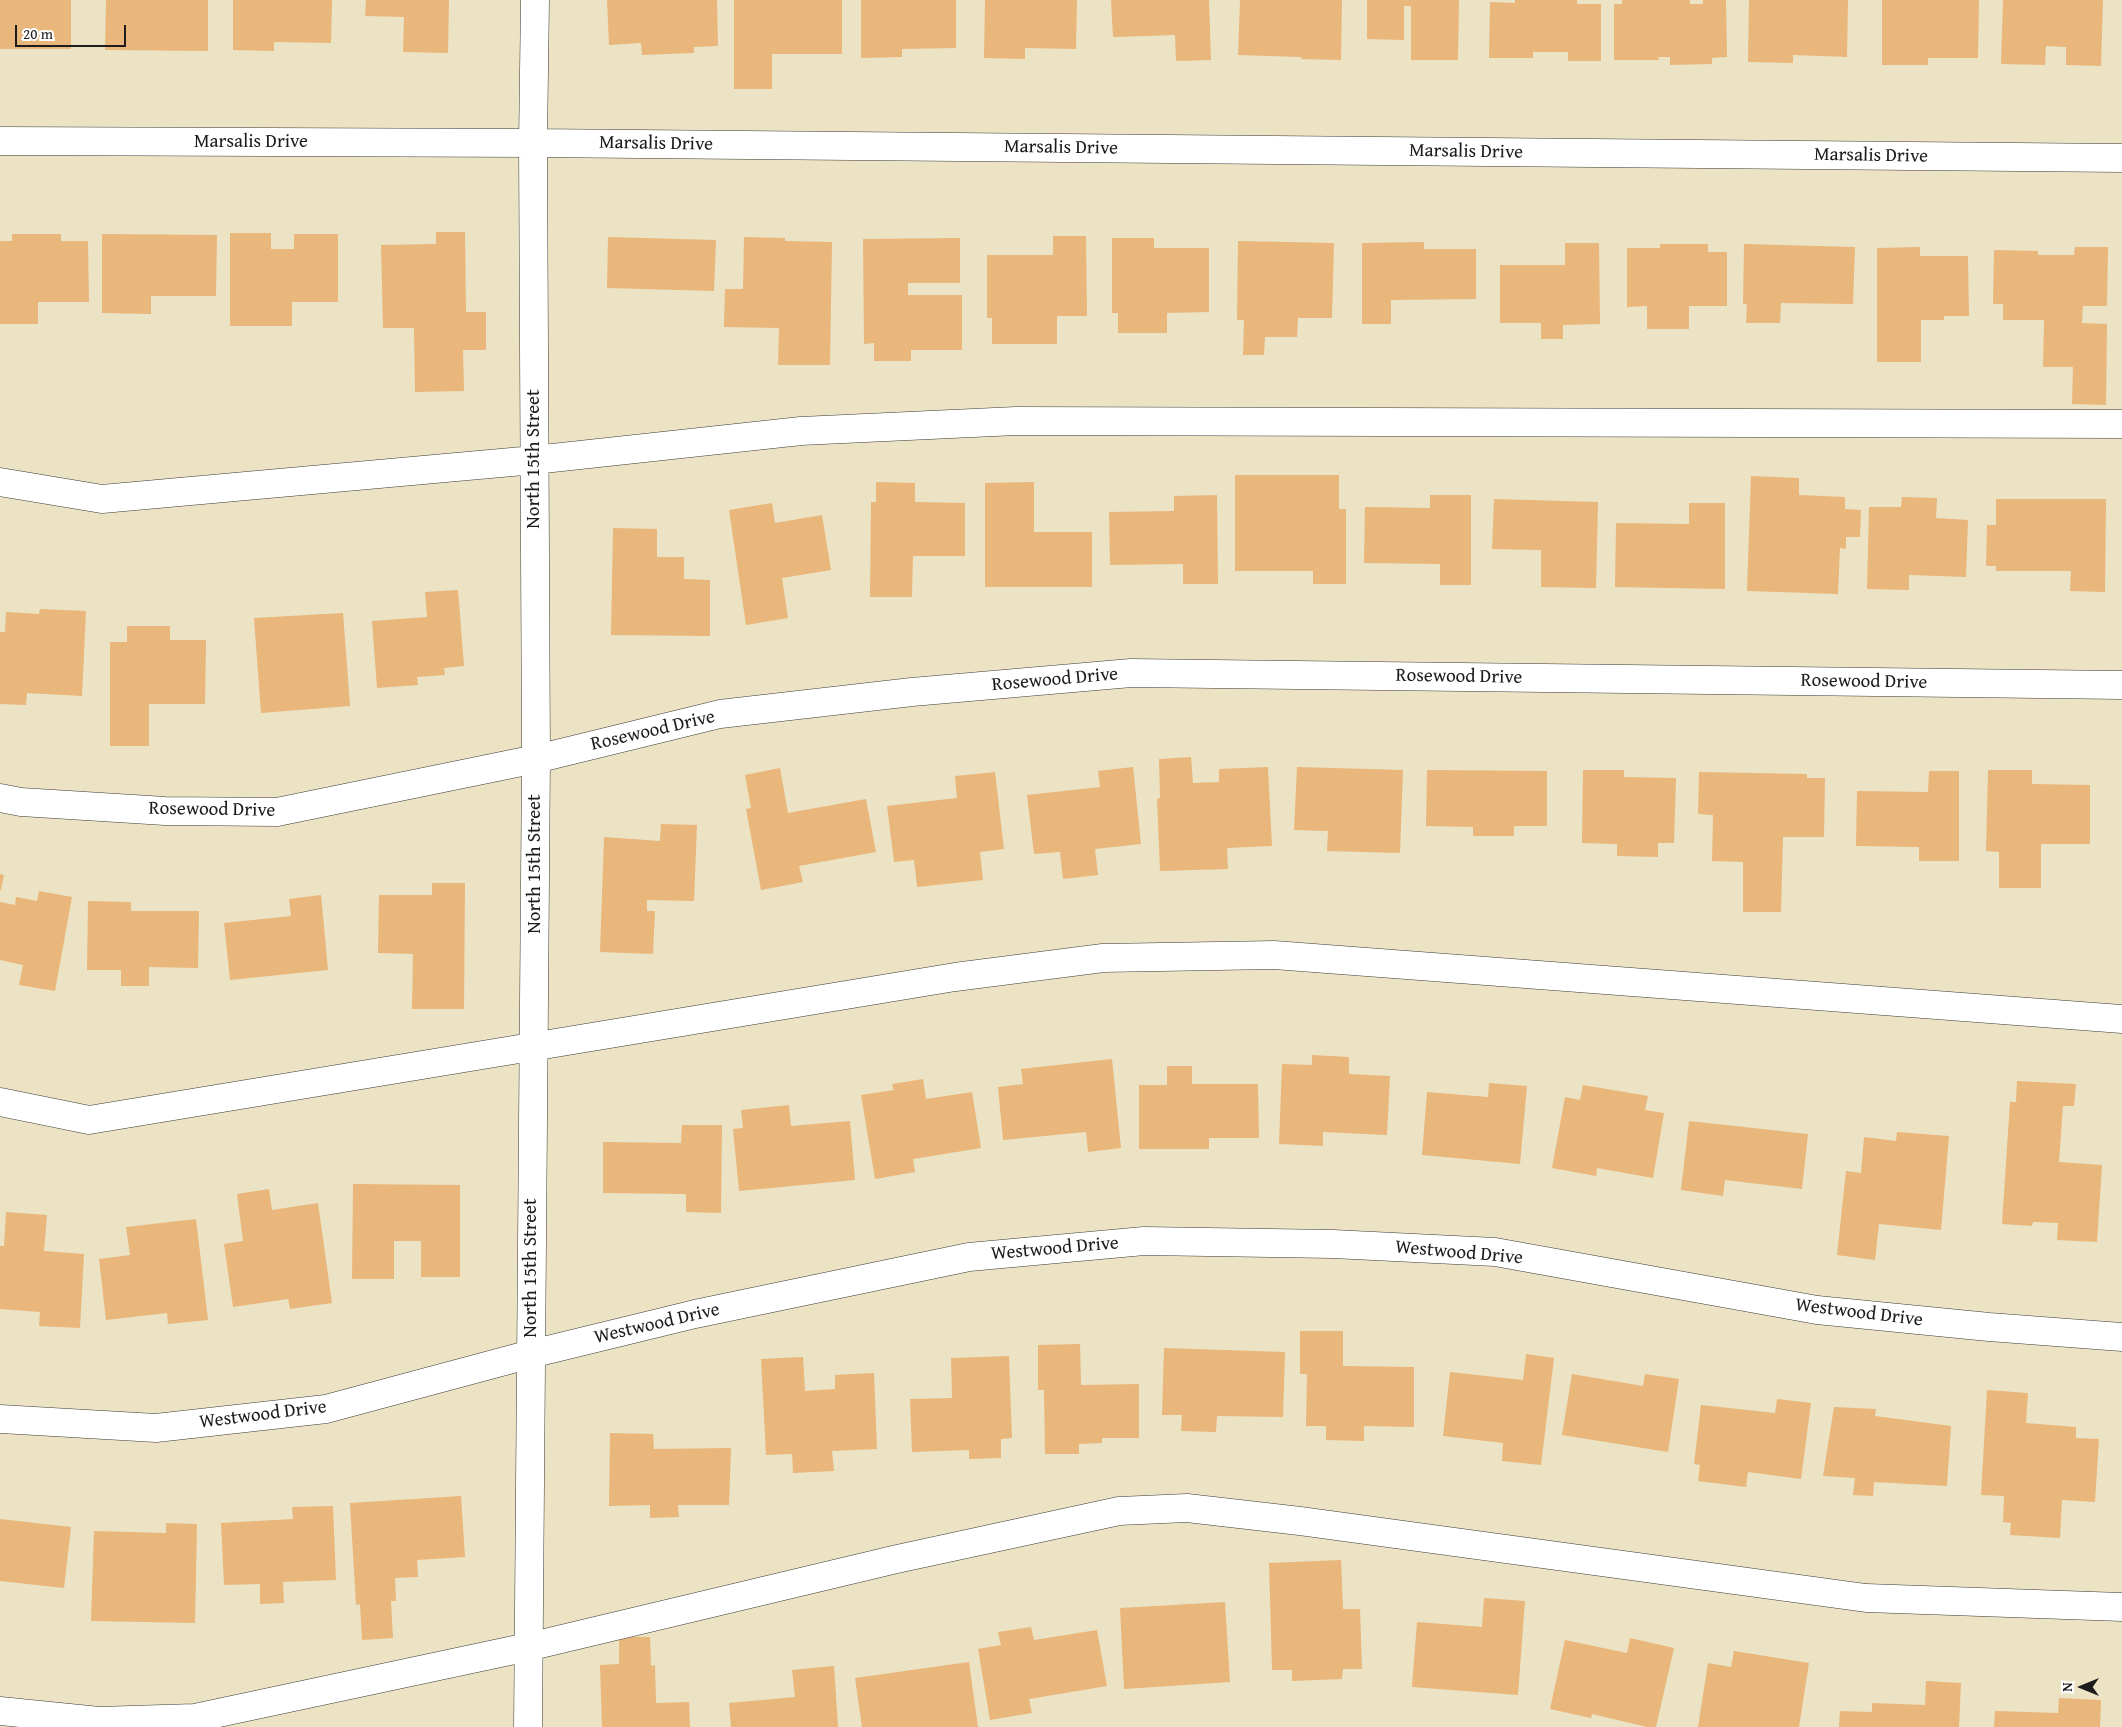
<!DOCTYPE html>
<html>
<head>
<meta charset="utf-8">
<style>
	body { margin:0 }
	#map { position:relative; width:2122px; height:1727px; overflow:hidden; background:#ebe3c3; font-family:"Gentium Book Plus",serif }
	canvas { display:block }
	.north { position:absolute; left:2057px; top:1662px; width:50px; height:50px; -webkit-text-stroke:4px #fff; paint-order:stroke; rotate:270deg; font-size:14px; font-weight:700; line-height:20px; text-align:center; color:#1c1c1c }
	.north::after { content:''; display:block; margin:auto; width:18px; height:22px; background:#1c1c1c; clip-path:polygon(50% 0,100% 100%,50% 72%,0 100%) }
	.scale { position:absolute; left:15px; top:25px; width:111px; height:22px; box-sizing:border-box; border:2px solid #1c1c1c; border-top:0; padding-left:6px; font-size:15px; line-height:18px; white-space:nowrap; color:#1c1c1c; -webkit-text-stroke:4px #fff; paint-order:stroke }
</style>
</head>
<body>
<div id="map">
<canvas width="2122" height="1727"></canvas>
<div class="north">N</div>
<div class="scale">20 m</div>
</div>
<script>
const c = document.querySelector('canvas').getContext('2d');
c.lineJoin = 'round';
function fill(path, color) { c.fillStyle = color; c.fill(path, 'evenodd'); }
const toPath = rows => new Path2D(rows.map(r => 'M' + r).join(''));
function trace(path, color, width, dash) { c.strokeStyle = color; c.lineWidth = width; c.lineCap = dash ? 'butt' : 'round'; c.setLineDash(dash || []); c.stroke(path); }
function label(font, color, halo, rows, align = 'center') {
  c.font = font + ' "Gentium Book Plus",serif'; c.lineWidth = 4; c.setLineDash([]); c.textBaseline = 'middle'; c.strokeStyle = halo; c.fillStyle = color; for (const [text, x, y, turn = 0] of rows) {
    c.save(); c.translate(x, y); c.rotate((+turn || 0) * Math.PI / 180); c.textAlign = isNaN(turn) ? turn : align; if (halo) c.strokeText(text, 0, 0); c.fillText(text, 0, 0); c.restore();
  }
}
fill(toPath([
	[0,0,71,0,71,49,0,49],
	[106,0,208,0,208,51,105,50],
	[233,0,332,0,331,43,274,42,274,51,233,50],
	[366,0,449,0,448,53,403,52,404,17,365,16],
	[607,0,717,0,718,46,694,47,694,53,642,55,641,43,609,45],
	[734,0,842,0,842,54,772,54,772,89,734,89],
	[861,0,956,0,956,48,902,49,902,57,861,58],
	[985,0,1077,0,1076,49,1025,48,1025,59,984,58],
	[1111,0,1209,0,1211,60,1176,61,1175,35,1113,37],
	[1240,0,1342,0,1341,60,1301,59,1301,57,1238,55],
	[1367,0,1459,0,1458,60,1411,60,1411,6,1404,6,1404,40,1367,39],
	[1515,0,1577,0,1577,4,1601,4,1601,61,1568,61,1568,52,1533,52,1533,58,1489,58,1490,2,1515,3],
	[1622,0,1690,0,1690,4,1703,4,1703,0,1726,0,1727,57,1712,58,1712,64,1670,65,1670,57,1658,57,1659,60,1614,60,1614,4,1622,4],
	[1749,0,1848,0,1847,57,1793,55,1793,63,1748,62],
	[1882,0,1979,0,1978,58,1928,58,1928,65,1882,65],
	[2003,0,2103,0,2101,66,2066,65,2066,47,2046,46,2045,65,2001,64],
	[436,232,465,232,466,312,486,312,486,350,463,350,464,391,415,392,414,328,383,328,381,245,436,244],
	[230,233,271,233,271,249,294,249,294,234,338,234,338,302,292,302,292,326,230,326],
	[12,234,61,234,61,241,88,241,89,302,38,302,38,324,0,324,0,241,12,241],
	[102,234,217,235,216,296,151,296,151,314,102,313],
	[1053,236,1086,236,1087,316,1057,316,1057,344,992,344,992,318,987,318,987,255,1053,255],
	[608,237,716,240,714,291,607,288],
	[744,237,785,238,785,241,832,242,830,365,778,365,779,328,724,327,725,289,743,289],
	[960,238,960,283,908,283,908,295,962,295,962,350,911,350,911,361,874,361,874,343,864,344,863,239],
	[1112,238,1154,238,1154,248,1209,248,1209,312,1167,313,1167,333,1118,333,1118,313,1112,313],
	[1238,241,1334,243,1332,318,1298,318,1297,337,1265,337,1264,355,1243,355,1244,320,1237,320],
	[1424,242,1424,249,1476,249,1476,299,1391,300,1391,324,1362,324,1362,243],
	[1565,243,1599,243,1600,324,1563,325,1563,339,1541,339,1541,323,1500,323,1500,265,1565,265],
	[1660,244,1708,244,1708,252,1727,252,1727,306,1689,306,1689,329,1647,329,1647,306,1627,307,1627,248,1660,248],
	[1744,244,1855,247,1853,304,1781,303,1780,323,1746,323,1747,304,1743,304],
	[1920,247,1920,256,1968,256,1969,316,1944,316,1944,320,1921,320,1921,362,1877,362,1877,248],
	[2075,247,2108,247,2107,306,2083,306,2082,323,2107,324,2106,405,2072,404,2073,367,2043,367,2044,320,2003,320,2003,304,1993,304,1994,250,2038,251,2038,255,2074,255],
	[1235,475,1339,475,1339,509,1346,509,1346,584,1313,584,1313,571,1235,571],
	[1751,476,1799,478,1799,495,1845,497,1845,509,1861,510,1860,537,1846,537,1846,549,1840,548,1838,594,1747,591],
	[876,482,915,483,915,502,965,503,965,556,913,556,912,597,870,597,871,502,876,502],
	[1034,482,1034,532,1092,532,1092,587,985,587,985,483],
	[1217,495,1218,584,1183,584,1183,564,1110,565,1109,512,1174,511,1174,496],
	[1430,495,1471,495,1471,585,1440,585,1440,564,1364,563,1365,507,1430,508],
	[1902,497,1937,498,1936,518,1968,520,1966,577,1909,575,1909,590,1867,589,1869,507,1901,507],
	[1494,499,1598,502,1596,588,1541,587,1541,550,1492,549],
	[1996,499,2106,499,2105,592,2070,591,2071,571,1996,571,1996,566,1986,566,1987,525,1996,525],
	[772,503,775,523,822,515,831,570,782,578,788,618,746,625,729,510],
	[1689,503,1725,503,1725,589,1615,587,1616,523,1689,524],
	[613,528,657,529,657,557,684,557,684,579,710,580,710,636,611,635],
	[458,590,464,666,444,668,445,675,417,677,418,685,377,688,372,621,427,617,425,592],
	[40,609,86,611,82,696,27,693,26,705,0,704,0,632,5,632,6,612,39,614],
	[343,613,350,706,261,713,254,618],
	[127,626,170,626,170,640,206,640,205,704,149,704,149,746,110,746,110,642,127,642],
	[1191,757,1193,783,1219,782,1219,769,1268,767,1272,846,1227,848,1228,869,1160,871,1157,799,1160,798,1159,759],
	[1133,767,1141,844,1095,849,1098,875,1063,879,1060,852,1034,854,1027,795,1100,787,1098,771],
	[1297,767,1403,770,1400,853,1327,851,1328,831,1294,830],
	[780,768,788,813,866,799,876,852,799,866,803,882,761,890,746,809,751,808,745,775],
	[1427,770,1547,771,1547,826,1514,826,1514,836,1473,836,1473,827,1426,826],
	[1583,770,1624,770,1624,777,1676,778,1674,843,1658,843,1658,857,1617,856,1617,844,1582,843],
	[1988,770,2032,770,2032,784,2090,785,2090,844,2041,844,2041,888,1999,888,1999,852,1986,851],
	[1929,771,1959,771,1959,861,1919,861,1919,847,1856,846,1857,791,1928,792],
	[995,772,1004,849,980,852,983,880,917,887,914,860,894,862,887,806,957,798,955,776],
	[1699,772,1807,774,1807,778,1825,778,1824,837,1783,837,1781,912,1743,912,1743,862,1712,861,1713,815,1698,814],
	[661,824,697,825,694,901,647,900,647,911,655,911,653,954,600,952,604,837,660,841],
	[0,874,4,875,1,890,0,890],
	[432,883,465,883,464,1009,412,1009,413,954,378,953,379,895,432,895],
	[39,891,72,897,55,991,19,985,23,965,0,960,0,902,15,905,16,897,37,901],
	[321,895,328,970,230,980,224,923,291,916,289,899],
	[88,901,131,902,131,911,199,911,198,968,149,967,149,986,121,986,121,970,87,970],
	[1312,1055,1349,1057,1349,1074,1390,1076,1387,1135,1323,1132,1323,1146,1279,1144,1282,1064,1312,1065],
	[1112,1059,1121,1148,1088,1152,1086,1132,1003,1140,998,1087,1023,1084,1021,1069],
	[1167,1066,1192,1066,1192,1084,1258,1084,1259,1138,1209,1138,1209,1149,1139,1149,1139,1085,1167,1085],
	[923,1079,926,1099,972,1092,981,1148,913,1159,915,1172,875,1179,861,1095,894,1090,892,1084],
	[2017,1081,2076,1084,2074,1106,2063,1106,2059,1162,2102,1165,2097,1242,2057,1240,2058,1223,2033,1222,2032,1226,2002,1224,2010,1102,2016,1102],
	[1489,1083,1527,1086,1520,1164,1422,1155,1427,1092,1488,1097],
	[1583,1085,1648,1096,1645,1110,1664,1113,1653,1178,1597,1168,1596,1176,1552,1168,1565,1097,1580,1100],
	[789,1105,791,1126,850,1121,855,1180,739,1191,733,1129,743,1128,741,1110],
	[1689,1121,1808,1134,1802,1189,1725,1180,1723,1196,1681,1190],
	[682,1125,722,1125,721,1213,686,1212,686,1194,603,1193,603,1142,681,1143],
	[1897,1132,1949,1136,1941,1230,1879,1224,1875,1260,1837,1255,1846,1171,1861,1173,1864,1137,1896,1141],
	[353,1184,460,1185,460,1277,421,1277,421,1241,394,1241,394,1279,352,1279],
	[269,1189,272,1210,318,1203,332,1303,290,1309,288,1299,233,1307,224,1244,243,1241,237,1194],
	[6,1212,47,1215,44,1251,84,1254,80,1328,39,1326,40,1312,0,1309,0,1246,4,1246],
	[196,1219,208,1320,168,1324,167,1313,106,1320,99,1259,130,1255,126,1227],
	[1300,1331,1343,1331,1343,1366,1414,1367,1414,1427,1364,1426,1364,1441,1326,1440,1326,1426,1306,1426,1307,1374,1300,1374],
	[1080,1344,1081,1385,1139,1384,1139,1438,1102,1438,1102,1443,1079,1444,1079,1454,1045,1454,1044,1390,1038,1390,1038,1345],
	[1164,1348,1285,1352,1283,1417,1217,1416,1216,1432,1181,1431,1182,1415,1162,1415],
	[1526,1354,1554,1358,1541,1465,1502,1461,1503,1443,1443,1436,1450,1372,1523,1380],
	[1009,1356,1012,1438,1001,1439,1001,1458,969,1459,969,1450,912,1452,910,1399,952,1398,951,1358],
	[803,1357,805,1391,835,1389,835,1375,874,1373,877,1449,832,1451,834,1471,793,1473,792,1454,766,1455,761,1359],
	[1572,1374,1643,1386,1645,1374,1679,1379,1668,1452,1562,1435],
	[1987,1390,2028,1393,2026,1423,2076,1427,2076,1438,2099,1439,2095,1502,2062,1500,2060,1538,2010,1535,2011,1523,2003,1522,2004,1496,1981,1495],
	[1777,1399,1811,1403,1801,1479,1748,1472,1746,1487,1698,1481,1700,1465,1694,1464,1701,1405,1775,1413],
	[1834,1407,1876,1409,1875,1416,1951,1426,1947,1486,1874,1482,1873,1496,1853,1495,1855,1478,1823,1476],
	[610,1433,653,1434,654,1449,731,1448,729,1505,678,1505,679,1517,650,1518,650,1505,609,1506],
	[461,1496,465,1557,417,1560,418,1577,395,1578,396,1601,391,1601,393,1638,362,1640,360,1604,356,1605,350,1503],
	[333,1506,336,1580,283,1582,284,1603,260,1604,260,1584,224,1585,221,1523,293,1519,292,1507],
	[0,1519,71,1527,64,1588,0,1581],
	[166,1523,197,1524,195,1623,91,1621,94,1531,166,1533],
	[1341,1560,1343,1609,1360,1609,1362,1669,1343,1669,1342,1679,1292,1681,1292,1670,1272,1670,1269,1563],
	[1484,1598,1525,1601,1518,1695,1412,1687,1417,1622,1482,1627],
	[1225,1602,1230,1682,1124,1689,1120,1608],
	[1031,1627,1034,1640,1097,1630,1107,1686,1029,1699,1032,1713,990,1720,978,1649,1001,1645,998,1632],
	[619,1637,650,1637,651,1666,655,1665,656,1703,689,1702,690,1727,602,1727,600,1665,619,1664],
	[1630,1638,1674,1648,1656,1727,1647,1727,1592,1714,1591,1718,1550,1709,1565,1640,1627,1653],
	[1734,1651,1809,1663,1799,1727,1698,1727,1708,1663,1731,1667],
	[969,1662,978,1727,862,1727,855,1678],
	[834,1666,838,1727,731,1727,729,1703,795,1697,792,1670],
	[1926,1681,1961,1683,1959,1727,1839,1727,1840,1711,1872,1712,1872,1703,1925,1705],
	[2059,1698,2101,1700,2100,1727,1994,1727,1995,1711,2058,1713]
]), '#e9b67b');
const minor = toPath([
	[0,141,533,143,2122,158],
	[0,482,102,499,534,460,801,431,1016,421,2122,424],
	[0,798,21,802,165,811,277,812,536,759,720,714,912,692,1131,673,2122,685],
	[0,1102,89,1120,955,977,1103,958,1274,955,2122,1019],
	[0,1419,156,1428,326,1409,531,1354,695,1314,969,1257,1144,1241,1333,1244,1495,1252,1817,1310,1989,1327,2122,1337],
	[0,1711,99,1721,195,1718,528,1647,897,1559,1119,1511,1187,1508,1300,1521,1866,1598,2122,1607],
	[528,1727,536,759,533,143,535,0]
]);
trace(minor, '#3b3a35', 29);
trace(minor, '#fff', 28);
label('19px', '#1c1c1c', '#fff', [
	["Marsalis Drive",251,142],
	["Marsalis Drive",656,144,1],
	["Marsalis Drive",1061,148,1],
	["Marsalis Drive",1466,152,1],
	["Marsalis Drive",1871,156,1],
	["North 15th Street",534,459,-90],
	["Rosewood Drive",1459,677,1],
	["Rosewood Drive",1055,680,-5],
	["Rosewood Drive",1864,682,1],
	["Rosewood Drive",653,731,-13],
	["Rosewood Drive",212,810,1],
	["North 15th Street",535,864,-90],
	["Westwood Drive",1055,1249,-5],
	["Westwood Drive",1459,1253,5],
	["North 15th Street",531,1268,-90],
	["Westwood Drive",1859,1313,7],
	["Westwood Drive",657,1324,-13],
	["Westwood Drive",263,1415,-7]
]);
</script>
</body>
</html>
